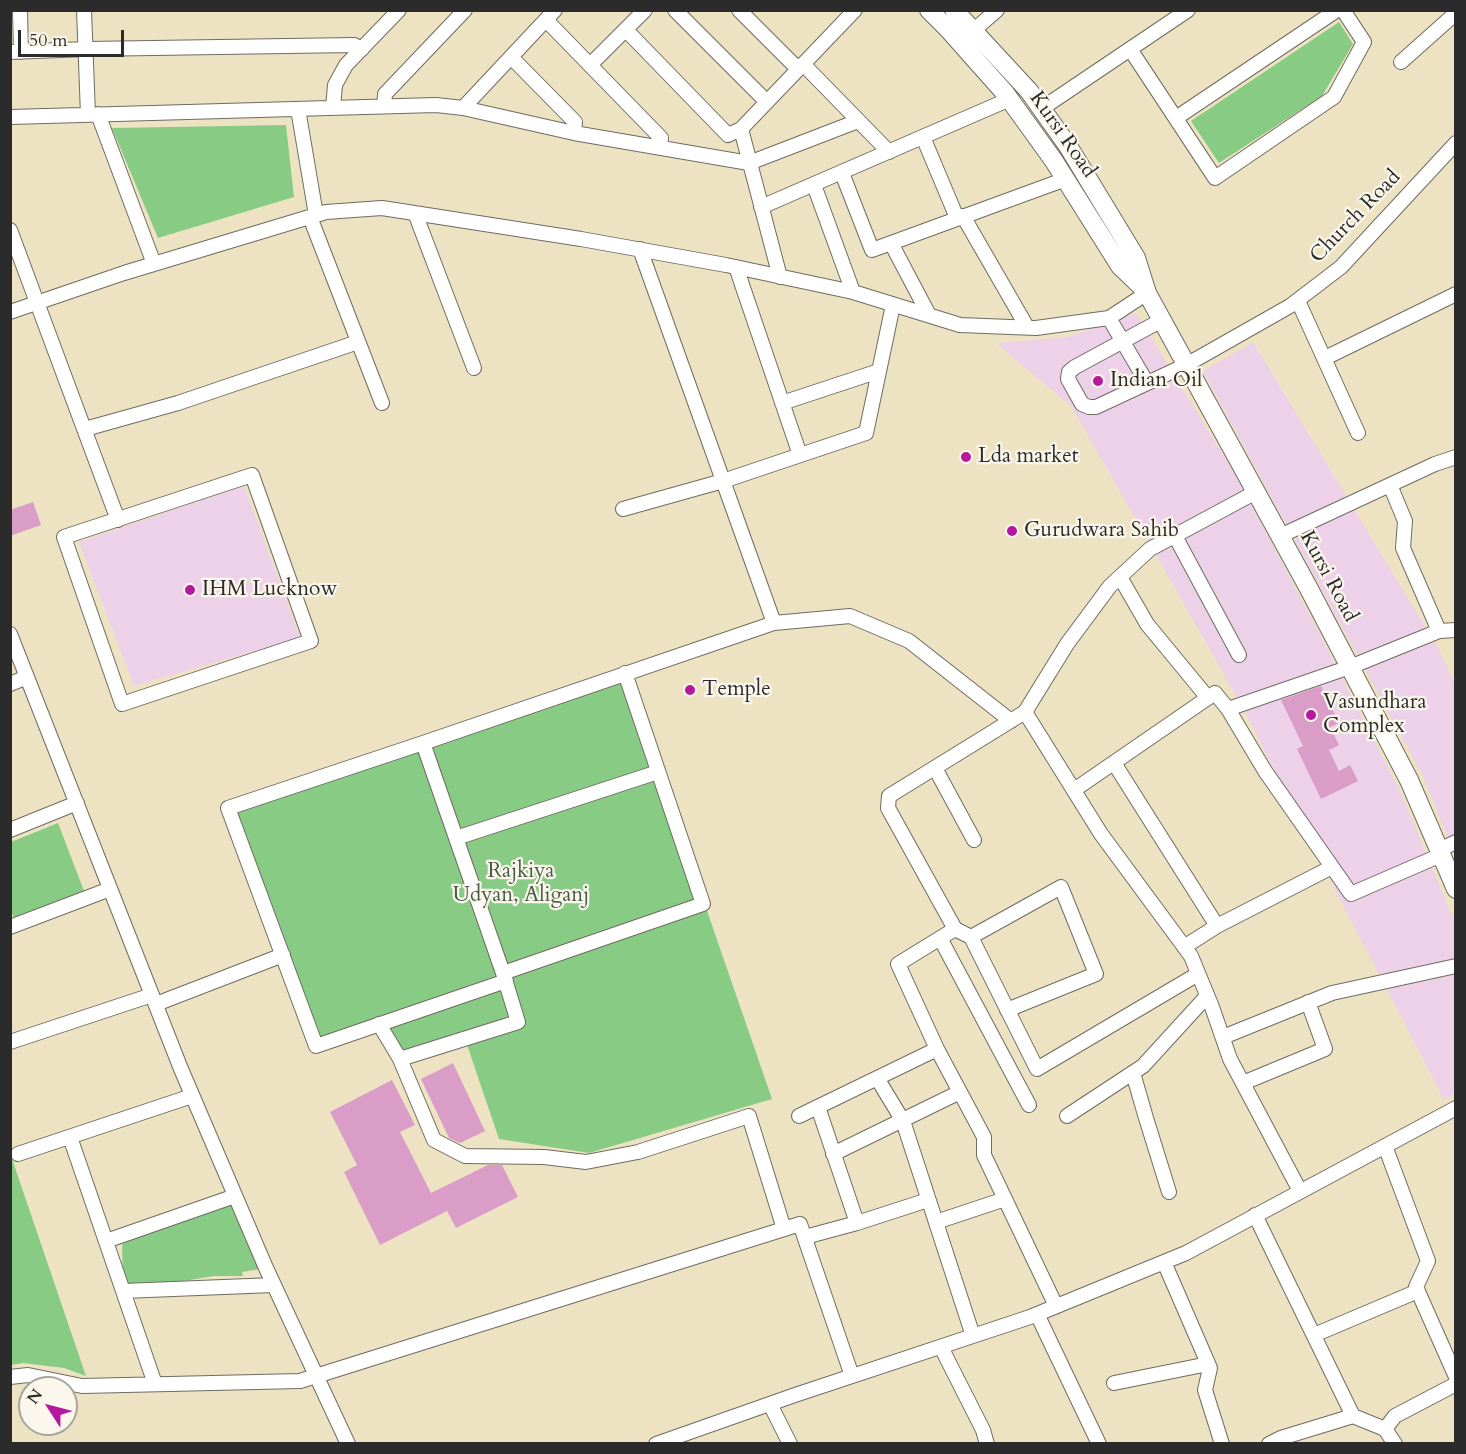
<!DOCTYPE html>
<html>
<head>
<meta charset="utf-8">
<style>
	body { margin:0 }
	#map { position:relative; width:1466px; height:1454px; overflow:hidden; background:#ede3c3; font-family:Cardo,serif }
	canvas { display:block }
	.frame { position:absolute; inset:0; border:12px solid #2b2b2b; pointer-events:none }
	.north { position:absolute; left:18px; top:1376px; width:60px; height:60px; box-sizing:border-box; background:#fbf7ec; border:2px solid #a8a59f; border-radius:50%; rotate:306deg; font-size:16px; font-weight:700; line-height:24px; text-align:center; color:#2b2b2b }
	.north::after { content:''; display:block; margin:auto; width:21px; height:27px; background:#b5179e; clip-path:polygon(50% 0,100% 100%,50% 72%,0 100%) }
	.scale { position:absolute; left:18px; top:30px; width:106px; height:27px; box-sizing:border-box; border:3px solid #2b2b2b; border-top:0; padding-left:8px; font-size:18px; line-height:21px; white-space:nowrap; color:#2b2b2b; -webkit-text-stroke:4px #fbf7ec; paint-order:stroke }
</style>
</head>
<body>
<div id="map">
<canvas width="1466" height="1454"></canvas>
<div class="frame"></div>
<div class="north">N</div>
<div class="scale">50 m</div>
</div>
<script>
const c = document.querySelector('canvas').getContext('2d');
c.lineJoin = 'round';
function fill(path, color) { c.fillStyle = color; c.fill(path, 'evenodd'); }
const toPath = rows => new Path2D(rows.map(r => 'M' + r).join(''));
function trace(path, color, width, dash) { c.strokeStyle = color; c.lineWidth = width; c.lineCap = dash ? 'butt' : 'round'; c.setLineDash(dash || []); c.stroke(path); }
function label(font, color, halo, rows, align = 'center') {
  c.font = font + ' Cardo,serif'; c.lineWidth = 4.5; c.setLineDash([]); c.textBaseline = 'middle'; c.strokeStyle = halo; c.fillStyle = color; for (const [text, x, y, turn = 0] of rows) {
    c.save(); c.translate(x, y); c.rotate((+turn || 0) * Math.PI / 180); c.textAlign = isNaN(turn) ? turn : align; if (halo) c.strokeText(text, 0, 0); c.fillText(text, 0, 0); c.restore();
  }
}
fill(toPath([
	[1136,313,1236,476,1320,635,1401,793,1455,923,1455,1093,1444,1100,1328,876,1245,712,1157,556,1071,406,996,343,1068,337],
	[1253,342,1438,648,1455,684,1455,855,1423,776,1203,371],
	[244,486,300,638,134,686,79,542]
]), '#edd1e9');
fill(toPath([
	[1339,22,1353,44,1322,96,1219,163,1191,121],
	[286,125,294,197,158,238,112,128],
	[625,673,772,1099,589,1153,499,1139,465,1039,400,1059,379,1024,316,1046,228,808],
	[58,823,84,891,14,918,10,909,11,842],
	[10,1153,86,1376,64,1368,23,1363,11,1365],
	[235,1196,266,1268,242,1272,243,1276,214,1276,123,1291,122,1236]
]), '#88cb84');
fill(toPath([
	[33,502,41,525,10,536,10,510],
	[1321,686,1339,723,1330,727,1339,745,1329,750,1339,771,1350,765,1358,781,1321,799,1297,749,1303,746,1281,700],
	[453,1063,485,1131,460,1143,449,1138,421,1079],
	[392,1080,415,1125,400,1132,431,1193,488,1165,502,1165,518,1197,456,1228,447,1211,380,1245,344,1172,357,1165,330,1112]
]), '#d99dc8');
const minor = toPath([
	[20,10,21,52],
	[84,10,88,115],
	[675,10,767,102],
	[739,10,798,69],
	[546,20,661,138,660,148],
	[626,30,728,135,741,129],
	[974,30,997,10],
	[1130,49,1215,178,1334,97,1364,42,1343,10],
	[10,52,86,49,354,45,362,49],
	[511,57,575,122,574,133],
	[1401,62,1456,13],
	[803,64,889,152],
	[590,65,645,10],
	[384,106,385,94,465,10],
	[333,108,335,85,346,65,399,10],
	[463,108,555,10],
	[298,109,316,215],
	[1041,109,1188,10],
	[98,114,154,264],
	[10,117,436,105,463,108,574,133,749,163,858,121],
	[1176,118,1337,10],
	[923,137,957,218],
	[842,173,872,250,1066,179],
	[814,185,853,292],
	[761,207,1010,99],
	[415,213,474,368],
	[963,216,1027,327],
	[310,217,382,403],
	[10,230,118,520],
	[891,243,929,315],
	[640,249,774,623],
	[736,267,800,455],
	[780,277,741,129,855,10],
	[1298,301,1358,433],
	[10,312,124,273,326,212,382,208,581,239,726,265,853,292,960,325,1036,328,1109,318,1147,293],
	[1109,318,1147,383],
	[1162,320,1075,367,1069,372,1068,379,1082,404,1089,407,1096,407,1186,365,1290,306,1341,267,1456,143],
	[1325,358,1456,294],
	[782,403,879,371],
	[85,429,178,403,358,342],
	[252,475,311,641,122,704,64,537,252,475],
	[1390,485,1405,521,1403,548,1439,631],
	[623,509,723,481,866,433,893,305],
	[1175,536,1239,655],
	[1280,536,1435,464,1456,457],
	[1120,577,1147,624,1208,698],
	[10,634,181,1069,266,1268,348,1444],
	[10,684,27,677],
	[1228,709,1350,667,1439,631,1456,630],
	[1025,712,1101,834,1191,956,1212,1007,1230,1059,1300,1191],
	[1114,763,1217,926],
	[935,768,974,840],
	[1074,790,1215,693,1228,709,1265,771,1351,894,1441,855],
	[10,830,77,803],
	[456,838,658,772],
	[1439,850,1456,842],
	[10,927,110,889],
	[955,929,898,964,937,1049,984,1137,984,1155,1056,1306],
	[971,937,1037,1069,1198,974],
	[940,938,1029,1105],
	[1184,947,1217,926,1332,867],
	[503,973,703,904,625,673],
	[506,981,316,1046,228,808,423,743,774,623,850,616,909,641,1011,721],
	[156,1004,283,955],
	[1007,1010,1096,974,1061,887,971,937,955,929,888,808,889,796,1025,712,1067,644,1110,586,1150,549,1256,492],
	[379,1024,400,1059,434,1140,465,1156,544,1157,586,1162,638,1152,749,1116,784,1229],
	[1223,1037,1332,993,1456,966],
	[10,1042,152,995],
	[400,1059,518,1022,503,973,423,743],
	[1133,1073,1146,1118,1169,1192],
	[877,1078,903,1121,973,1336],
	[1243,1083,1325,1049,1308,1002],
	[818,1107,857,1223],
	[799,1116,937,1049],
	[1067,1116,1143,1066,1207,996],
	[70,1137,155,1384],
	[1385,1146,1428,1261,1416,1287,1456,1377],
	[18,1154,192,1096],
	[833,1154,960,1092],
	[1255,1215,1353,1416],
	[936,1222,1005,1199],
	[805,1237,857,1223,928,1200],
	[106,1241,235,1196],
	[1164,1262,1210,1368,1205,1390,1222,1444],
	[123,1291,274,1285],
	[1037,1314,1099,1444],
	[1314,1335,1418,1291],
	[941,1347,983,1430,987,1444],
	[10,1377,28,1375,82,1386,300,1381,800,1224,852,1376],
	[1114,1383,1208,1364],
	[770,1404,790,1444],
	[1385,1429,1395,1416,1456,1384],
	[656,1444,795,1395,1030,1317,1186,1253,1456,1108],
	[1269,1444,1281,1438,1353,1416,1385,1429,1395,1444]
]);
const major = toPath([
	[929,10,949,30,1005,93,1054,161,1120,266,1144,289],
	[954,10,1029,91,1068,146,1136,258,1147,293,1308,587,1409,780,1456,889]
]);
trace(minor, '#6f6b60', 16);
trace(major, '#6f6b60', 20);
trace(minor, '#fff', 14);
trace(major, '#fff', 18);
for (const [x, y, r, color] of [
	[1098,381,6,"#b5179e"],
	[966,457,6,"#b5179e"],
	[1012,531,6,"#b5179e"],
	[190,590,6,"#b5179e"],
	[690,690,6,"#b5179e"],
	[1311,715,6,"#b5179e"]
]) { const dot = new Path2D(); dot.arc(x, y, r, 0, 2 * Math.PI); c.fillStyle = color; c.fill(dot); trace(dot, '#fbf7ec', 2); }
label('21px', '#2b2b2b', '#fbf7ec', [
	["Kursi Road",1062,135,55],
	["Church Road",1356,217,-46],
	["Kursi Road",1328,577,62]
]);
label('21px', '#2b2b2b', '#fbf7ec', [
	["Indian Oil",1110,381],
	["Lda market",978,457],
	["Gurudwara Sahib",1024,531],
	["IHM Lucknow",202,590],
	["Temple",702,690],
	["Vasundhara",1323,703],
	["Complex",1323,727]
], 'left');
label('21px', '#475b46', '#fbf7ec', [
	["Rajkiya",521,872],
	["Udyan, Aliganj",521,896]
]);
</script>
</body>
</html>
